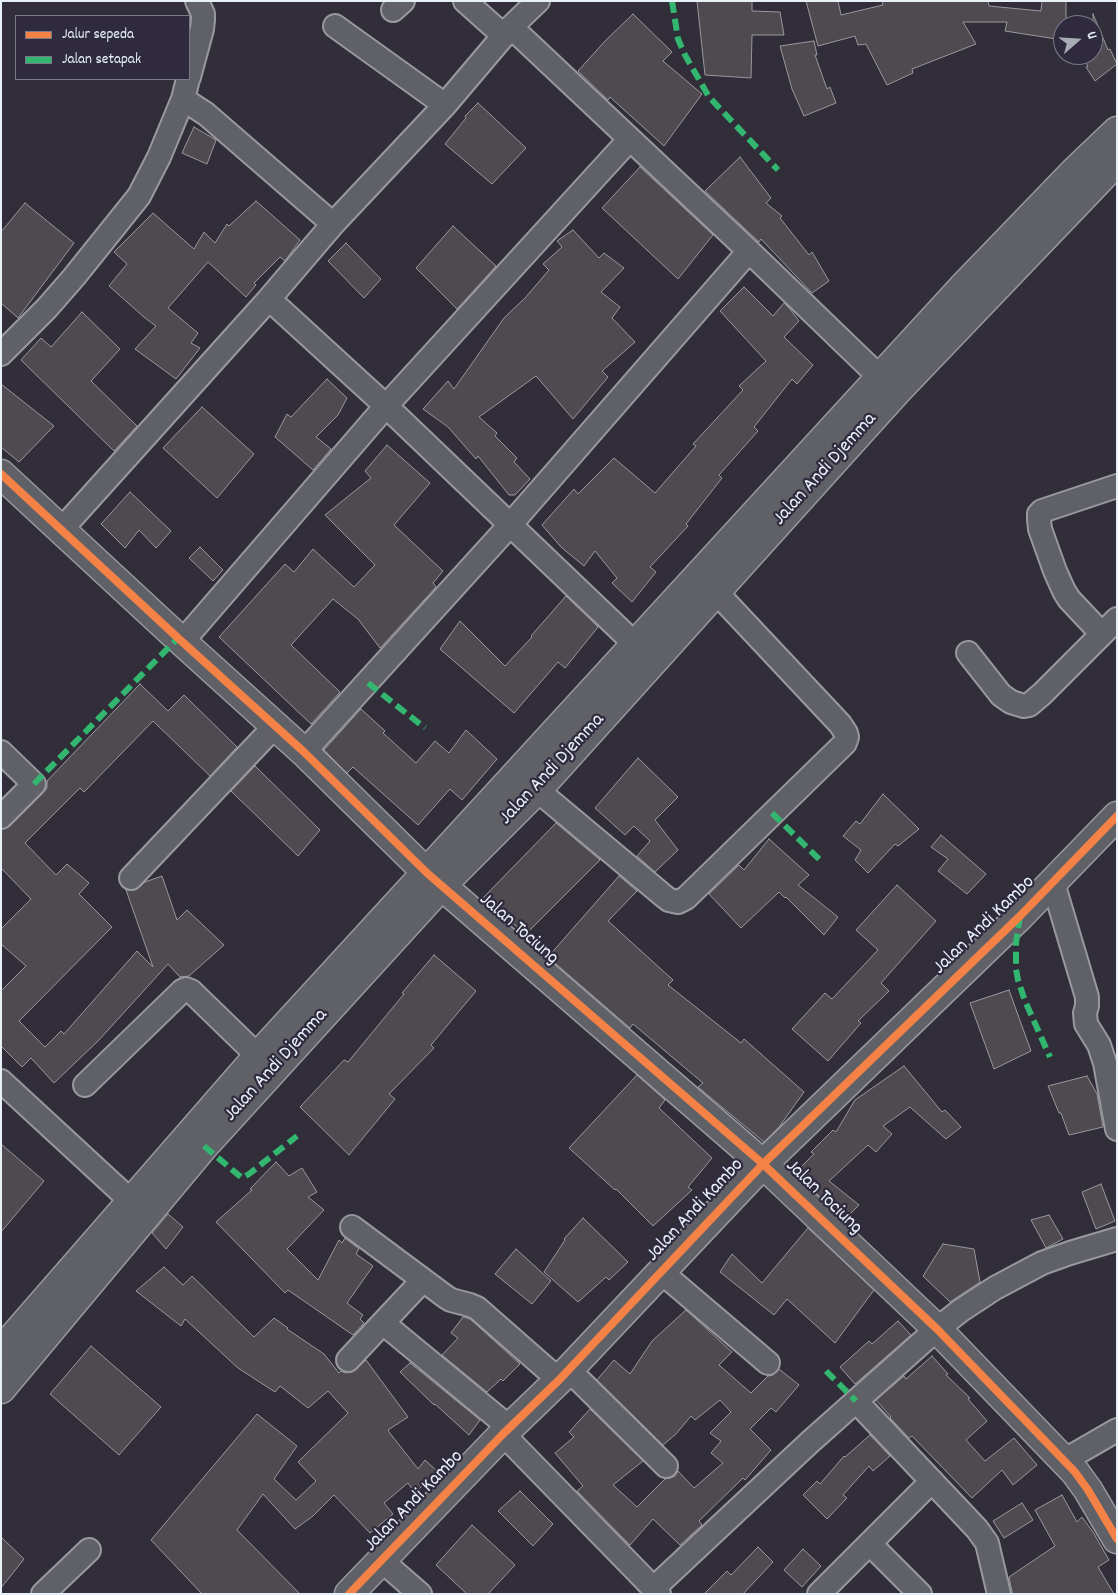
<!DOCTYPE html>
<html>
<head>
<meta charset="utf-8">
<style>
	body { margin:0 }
	#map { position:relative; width:1118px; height:1595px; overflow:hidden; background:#312e39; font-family:Dekko,sans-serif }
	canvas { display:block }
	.frame { position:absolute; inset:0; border:2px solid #e8f1f8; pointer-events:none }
	.legend { position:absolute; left:15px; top:15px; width:175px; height:65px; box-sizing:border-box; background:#2f2a3d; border:1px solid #797a88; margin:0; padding:6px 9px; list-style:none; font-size:15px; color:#e8f1f8 }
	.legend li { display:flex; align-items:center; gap:10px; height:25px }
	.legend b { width:25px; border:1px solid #797a88 }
	.north { position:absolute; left:1053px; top:15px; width:50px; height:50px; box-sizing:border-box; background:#2f2a3d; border:1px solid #797a88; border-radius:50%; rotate:71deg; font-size:14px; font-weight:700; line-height:20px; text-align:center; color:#e8f1f8 }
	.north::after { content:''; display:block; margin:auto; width:18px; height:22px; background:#a8adb5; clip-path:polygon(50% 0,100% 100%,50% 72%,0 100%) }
</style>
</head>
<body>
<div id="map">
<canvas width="1118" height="1595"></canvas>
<div class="frame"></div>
<ul class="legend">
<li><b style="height:6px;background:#f48246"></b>Jalur sepeda</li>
<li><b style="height:6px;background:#33b770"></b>Jalan setapak</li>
</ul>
<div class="north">U</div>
</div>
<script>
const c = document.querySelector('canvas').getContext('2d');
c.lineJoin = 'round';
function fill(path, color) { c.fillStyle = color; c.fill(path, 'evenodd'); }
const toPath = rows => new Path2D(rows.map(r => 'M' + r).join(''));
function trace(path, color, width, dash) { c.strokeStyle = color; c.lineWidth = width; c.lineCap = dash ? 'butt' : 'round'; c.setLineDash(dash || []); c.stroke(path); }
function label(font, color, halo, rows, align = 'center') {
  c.font = font + ' Dekko,sans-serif'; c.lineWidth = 4.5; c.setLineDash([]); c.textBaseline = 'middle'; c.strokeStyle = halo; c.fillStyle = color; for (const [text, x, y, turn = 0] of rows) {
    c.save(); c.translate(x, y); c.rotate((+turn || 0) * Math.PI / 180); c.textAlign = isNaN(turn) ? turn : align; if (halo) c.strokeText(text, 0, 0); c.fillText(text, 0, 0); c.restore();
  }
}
const building = toPath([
	[697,1,752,1,752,11,780,12,784,35,752,35,751,78,705,75,697,1],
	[806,1,838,1,841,15,883,5,882,1,988,1,989,6,1041,11,1042,1,1066,1,1066,25,1063,25,1063,40,1005,31,1007,22,963,22,976,44,912,69,913,73,887,85,866,44,858,45,855,36,818,46,806,1],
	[633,14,672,52,663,61,702,94,664,146,610,97,608,100,578,71,605,41,633,14],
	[1093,14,1108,50,1110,49,1117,64,1095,81,1086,67,1088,66,1079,55,1093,55,1093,14],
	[814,41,817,55,815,55,827,89,830,87,836,103,804,116,792,89,780,46,814,41],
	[478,103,526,148,492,184,445,144,466,118,465,116,478,103],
	[194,127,216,140,207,164,182,153,194,127],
	[740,157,771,198,766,203,782,216,780,218,809,255,812,252,829,281,812,293,761,239,759,242,705,191,740,157],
	[640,167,713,235,678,279,602,208,640,167],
	[256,201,300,240,285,261,280,257,254,283,256,285,246,297,208,262,168,308,198,333,191,343,200,348,176,379,135,349,156,326,145,318,109,286,127,264,114,252,153,213,194,249,204,232,215,243,227,224,229,226,256,201],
	[25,203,74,243,18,318,1,303,1,232,25,203],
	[453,226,496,266,457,309,416,268,453,226],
	[573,230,599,258,604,253,624,268,601,292,620,307,612,318,635,342,602,371,608,377,573,419,536,376,479,417,497,433,495,436,517,458,514,462,530,479,515,495,509,495,478,456,476,459,448,427,423,409,448,381,454,389,504,318,525,298,549,270,543,264,562,247,557,241,573,230],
	[346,243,381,279,364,298,328,261,346,243],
	[744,287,773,316,784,303,790,309,799,321,784,337,813,365,797,384,792,379,754,427,758,431,719,475,722,478,686,524,688,526,650,567,656,572,632,602,612,583,617,578,595,551,584,566,561,547,542,525,574,489,578,494,614,458,655,493,696,446,693,444,743,390,739,386,766,361,720,311,744,287],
	[82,312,120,349,91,381,137,426,114,451,21,360,41,338,51,347,82,312],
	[327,379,347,398,338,415,316,437,331,449,313,470,275,437,287,414,291,417,327,379],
	[1,384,54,426,19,462,1,447,1,384],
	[202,407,254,454,217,498,163,448,202,407],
	[387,445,430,483,394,525,443,571,433,583,436,587,380,648,358,619,333,599,291,645,340,692,311,724,219,637,285,564,294,572,313,549,354,587,375,565,325,515,371,478,365,471,387,445],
	[130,492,171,531,156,548,139,530,125,548,101,524,130,492],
	[200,547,223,570,213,581,189,558,200,547],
	[566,596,598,627,565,668,558,662,514,713,440,649,460,621,505,666,532,637,531,636,566,596],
	[140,684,168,711,184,695,237,747,210,776,153,721,84,792,80,788,25,843,56,875,67,864,89,883,79,894,112,927,19,1021,45,1047,61,1031,64,1034,137,951,153,967,126,890,135,890,145,882,162,876,177,920,187,910,224,945,189,976,180,977,168,964,99,1040,54,1083,31,1058,22,1067,1,1046,1,991,26,966,1,944,1,929,31,899,1,868,1,830,10,826,43,793,47,788,47,781,140,684],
	[361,709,385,731,383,733,416,763,435,741,449,753,466,730,497,759,462,800,450,789,418,825,353,767,347,773,324,750,361,709],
	[638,758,678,797,655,820,678,850,655,872,637,856,650,841,634,826,625,835,595,808,638,758],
	[255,766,320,830,298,856,231,791,255,766],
	[883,794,919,829,898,846,895,844,868,873,855,860,861,850,843,836,856,821,860,824,883,794],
	[556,823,600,860,526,934,482,899,556,823],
	[941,835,986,874,967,894,938,871,948,859,931,847,941,835],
	[769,839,809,875,798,885,838,917,824,935,786,897,785,898,779,892,741,928,709,894,739,865,744,870,769,839],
	[619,876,637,891,608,921,673,980,668,985,741,1043,744,1039,804,1092,779,1127,764,1142,698,1087,703,1083,633,1024,630,1028,622,1021,548,957,619,876],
	[897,885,936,921,881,983,889,991,858,1021,861,1023,828,1061,792,1029,825,993,832,999,878,950,856,930,897,885],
	[434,955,476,991,431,1045,434,1048,389,1094,395,1099,349,1155,300,1107,344,1060,348,1062,404,994,402,993,434,955],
	[1009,990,1031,1051,994,1069,970,1003,1009,990],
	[904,1066,942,1112,945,1110,961,1127,946,1139,910,1107,883,1126,892,1134,876,1152,868,1145,829,1181,859,1205,844,1220,795,1173,814,1154,811,1152,833,1130,836,1132,855,1100,904,1066],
	[637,1075,665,1100,659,1108,712,1158,688,1187,692,1190,653,1226,616,1189,615,1190,569,1148,637,1075],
	[1087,1076,1097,1094,1103,1127,1069,1135,1061,1113,1059,1113,1048,1086,1087,1076],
	[1,1144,44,1181,1,1232,1,1144],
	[276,1162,289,1176,302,1168,317,1192,308,1197,324,1210,287,1249,318,1280,339,1240,342,1243,345,1238,359,1249,356,1254,373,1266,347,1303,363,1315,360,1319,364,1323,353,1335,288,1290,285,1293,216,1222,252,1190,250,1189,276,1162],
	[1101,1184,1115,1221,1096,1229,1082,1192,1101,1184],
	[168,1214,183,1227,166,1249,152,1233,168,1214],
	[1049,1215,1063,1239,1046,1248,1031,1220,1049,1215],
	[583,1218,628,1262,609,1280,606,1277,578,1302,544,1272,565,1240,564,1239,583,1218],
	[808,1228,874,1290,835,1343,787,1299,774,1315,720,1272,732,1254,762,1283,808,1228],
	[943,1244,974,1249,980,1282,950,1302,923,1276,943,1244],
	[516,1249,551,1281,532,1304,495,1274,516,1249],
	[164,1267,183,1285,192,1276,254,1337,274,1318,288,1328,287,1329,324,1354,339,1373,341,1371,346,1373,352,1372,366,1360,408,1417,388,1430,389,1432,418,1469,425,1460,437,1471,415,1493,408,1483,384,1503,393,1514,370,1533,334,1495,313,1516,295,1529,263,1494,237,1530,300,1594,202,1594,151,1540,257,1414,297,1446,274,1479,296,1500,316,1481,298,1462,348,1413,328,1391,308,1408,280,1386,275,1392,238,1368,185,1319,181,1326,136,1291,164,1267],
	[686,1310,732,1352,719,1365,751,1393,768,1376,773,1375,779,1369,799,1385,776,1412,771,1408,750,1429,771,1450,745,1480,743,1478,699,1521,702,1525,680,1545,653,1519,630,1545,577,1491,583,1486,555,1453,574,1437,569,1432,590,1409,643,1461,613,1485,637,1507,665,1479,670,1478,675,1476,678,1471,694,1488,723,1463,711,1453,721,1441,710,1433,731,1412,720,1400,695,1420,691,1416,676,1434,663,1445,597,1380,614,1360,630,1374,652,1341,686,1310],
	[463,1317,470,1319,520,1364,503,1381,501,1379,487,1392,442,1355,458,1338,451,1333,463,1317],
	[898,1321,911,1335,855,1384,840,1367,869,1341,872,1344,898,1321],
	[91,1346,161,1407,119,1455,50,1394,91,1346],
	[932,1356,948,1374,946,1375,970,1398,968,1399,987,1421,966,1440,985,1461,1014,1438,1037,1465,1013,1485,1002,1470,972,1498,912,1436,909,1438,890,1418,891,1417,876,1400,904,1376,906,1379,932,1356],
	[410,1363,480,1420,469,1435,435,1404,434,1405,400,1372,410,1363],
	[870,1435,890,1456,873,1471,869,1466,843,1495,847,1498,827,1519,803,1495,817,1481,820,1484,844,1456,845,1457,870,1435],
	[520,1491,553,1524,533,1546,498,1511,520,1491],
	[1062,1495,1077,1522,1082,1517,1093,1532,1109,1560,1098,1567,1114,1594,1013,1594,1012,1592,1009,1577,1055,1546,1035,1510,1062,1495],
	[1022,1503,1033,1520,1004,1538,993,1521,1022,1503],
	[472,1525,515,1565,488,1594,467,1594,436,1565,472,1525],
	[1,1537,24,1559,1,1588,1,1537],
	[758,1547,773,1562,743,1594,704,1594,727,1571,731,1575,758,1547],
	[803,1549,821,1566,802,1587,784,1570,803,1549]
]);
fill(building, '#4f4a4f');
trace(building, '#98999f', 1);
const street = toPath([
	[465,1,504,36],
	[393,10,403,1],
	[335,26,445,105],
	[511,27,749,251,891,388],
	[189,77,202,29,203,20,203,14,197,1],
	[188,79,183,99,206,114,333,224],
	[269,299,386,406,636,645],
	[1,354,47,308,74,277,139,196,159,157,183,99],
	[61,530,269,299,333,224,445,105,511,27,538,1],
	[1101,633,1069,599,1064,591,1055,571,1040,529,1039,519,1039,514,1042,511,1117,486],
	[182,642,386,406,629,140],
	[968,653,1001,695,1011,702,1024,706,1029,705,1042,694,1117,619],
	[1,752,34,784,1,817],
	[304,752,510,525,749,251],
	[537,790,665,897,669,900,678,902,686,898,845,743,847,737,846,733,840,724,716,592],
	[131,878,275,726],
	[1053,883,1087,997,1087,1006,1085,1013,1086,1024,1099,1045,1105,1063,1117,1129],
	[1,1081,131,1201,145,1211],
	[85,1085,182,991,186,989,191,991,258,1056],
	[352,1227,446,1297,451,1300,470,1305,477,1308,559,1380],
	[661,1272,768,1363],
	[383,1323,510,1428],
	[348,1360,423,1280],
	[568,1369,666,1466],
	[856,1401,977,1529,987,1543,999,1594],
	[503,1434,659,1594],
	[1065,1460,1117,1430],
	[870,1544,920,1594],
	[381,1560,420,1594],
	[654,1588,810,1442,937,1329,960,1311,995,1288,1042,1263,1070,1253,1117,1239],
	[43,1594,89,1550],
	[819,1594,932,1481]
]);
const secondary = toPath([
	[1,474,178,638,304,752,427,873,763,1164,937,1329,1075,1472,1088,1490,1117,1539],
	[349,1594,503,1434,559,1380,763,1164,1020,916,1117,816]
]);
const highway = toPath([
	[1,1351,258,1056,963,287,1074,172,1117,131],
	[1,1389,204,1146,442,885,537,790,896,392,1117,161]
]);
trace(street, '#98999f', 26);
trace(secondary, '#98999f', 31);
trace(highway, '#98999f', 31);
trace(street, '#606067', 22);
trace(secondary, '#606067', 28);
trace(highway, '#606067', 28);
trace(toPath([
	[672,1,678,39,685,55,709,97,778,170],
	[368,683,425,728],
	[34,784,178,638],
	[772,813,820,860],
	[1020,916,1016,943,1016,969,1018,980,1025,1001,1050,1057],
	[204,1146,242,1178,249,1174,297,1136],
	[826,1371,856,1401]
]), '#33b770', 6, [12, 6]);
trace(toPath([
	[1,474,178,638,304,752,427,873,763,1164,937,1329,1075,1472,1088,1490,1117,1539],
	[349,1594,503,1434,559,1380,763,1164,1020,916,1117,816]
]), '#f48246', 8);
label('20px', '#e8f1f8', '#2f2a3d', [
	["Jalan Andi Djemma",826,470,-48],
	["Jalan Andi Djemma",553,770,-47],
	["Jalan Andi Kambo",985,926,-44],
	["Jalan Tociung",518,930,41],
	["Jalan Andi Djemma",277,1066,-48],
	["Jalan Tociung",823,1198,44],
	["Jalan Andi Kambo",696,1211,-47],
	["Jalan Andi Kambo",415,1502,-46]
]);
</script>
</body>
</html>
